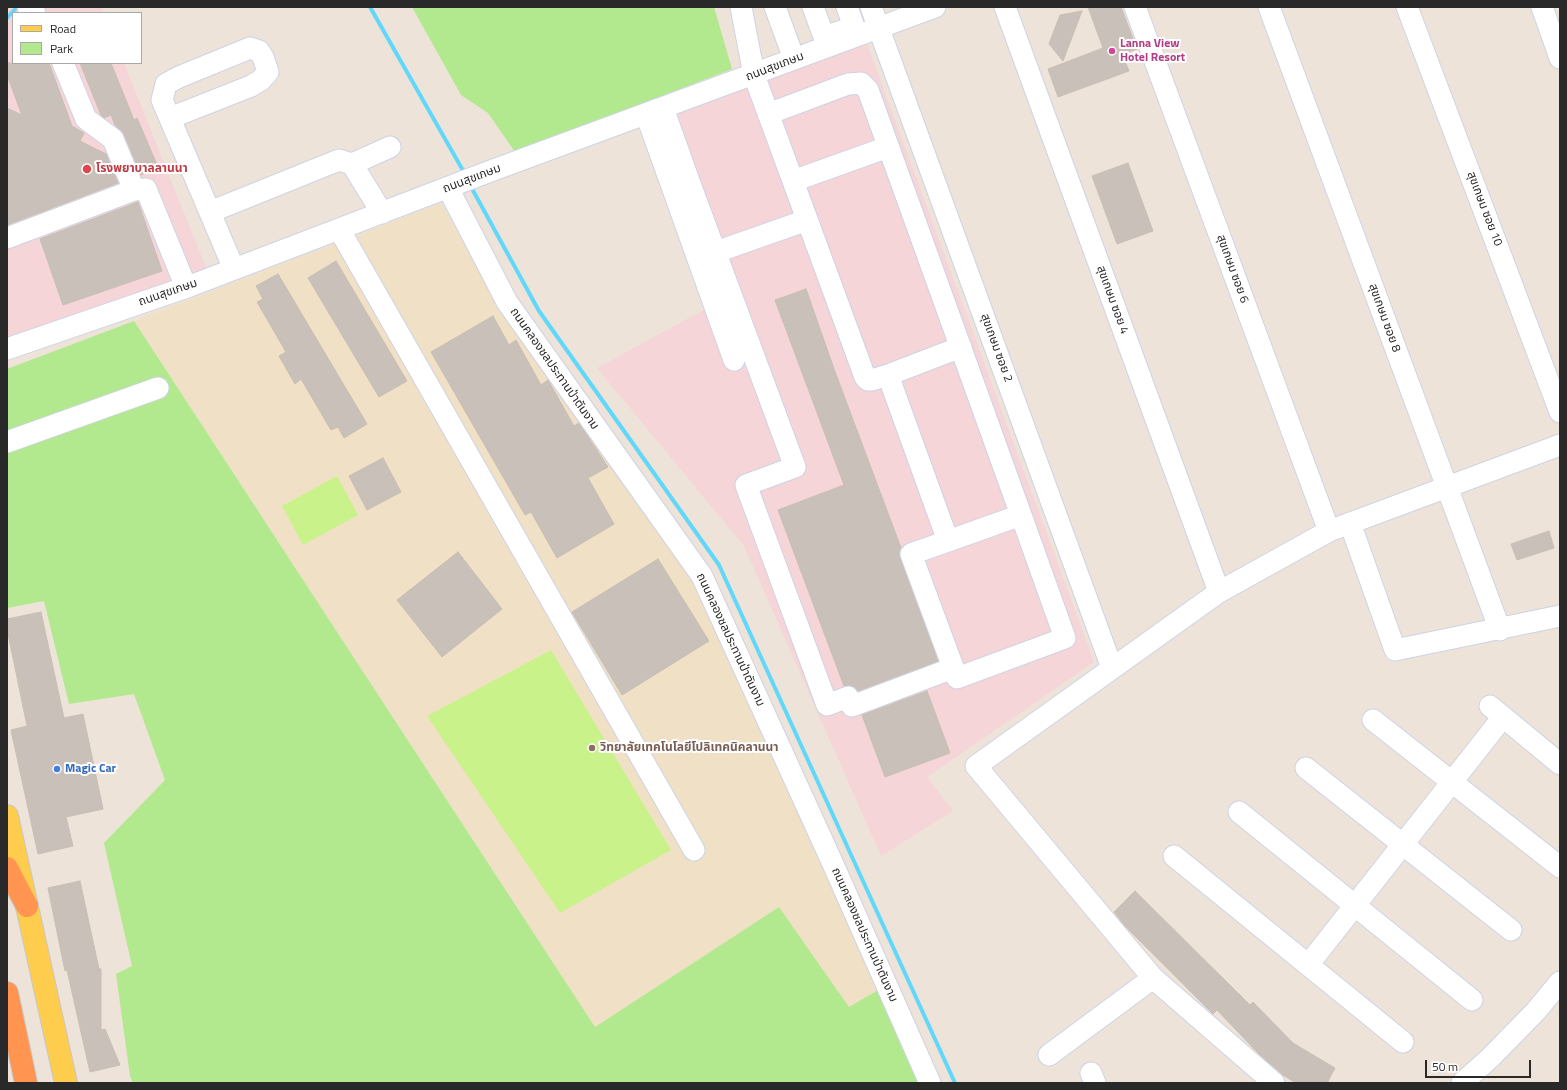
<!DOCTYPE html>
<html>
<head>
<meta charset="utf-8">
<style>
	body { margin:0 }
	#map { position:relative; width:1567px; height:1090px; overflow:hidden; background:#ede3d9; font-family:"Titillium Web",sans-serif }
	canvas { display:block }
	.frame { position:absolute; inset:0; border:8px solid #292929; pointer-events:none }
	.legend { position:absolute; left:12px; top:12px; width:130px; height:52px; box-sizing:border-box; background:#fff; border:1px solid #a9a9a9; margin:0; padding:5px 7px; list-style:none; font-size:12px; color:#292929 }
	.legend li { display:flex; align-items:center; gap:8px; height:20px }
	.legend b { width:20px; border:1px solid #a9a9a9 }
	.scale { position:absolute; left:1425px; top:1060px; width:106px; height:18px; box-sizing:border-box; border:2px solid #292929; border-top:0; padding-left:5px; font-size:12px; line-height:14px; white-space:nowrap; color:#292929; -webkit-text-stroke:3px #fff; paint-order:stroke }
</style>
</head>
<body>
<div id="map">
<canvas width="1567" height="1090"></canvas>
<div class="frame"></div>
<ul class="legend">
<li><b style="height:5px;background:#fecd4d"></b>Road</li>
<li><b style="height:11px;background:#b2e98f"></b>Park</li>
</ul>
<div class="scale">50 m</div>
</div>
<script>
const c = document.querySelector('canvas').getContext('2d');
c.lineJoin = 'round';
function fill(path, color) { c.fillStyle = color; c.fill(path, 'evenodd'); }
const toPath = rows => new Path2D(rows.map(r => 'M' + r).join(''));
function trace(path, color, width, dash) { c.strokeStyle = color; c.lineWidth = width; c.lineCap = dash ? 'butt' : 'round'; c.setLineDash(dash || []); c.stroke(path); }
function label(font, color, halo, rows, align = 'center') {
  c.font = font + ' "Titillium Web","Noto Sans Thai",sans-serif'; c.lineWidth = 4; c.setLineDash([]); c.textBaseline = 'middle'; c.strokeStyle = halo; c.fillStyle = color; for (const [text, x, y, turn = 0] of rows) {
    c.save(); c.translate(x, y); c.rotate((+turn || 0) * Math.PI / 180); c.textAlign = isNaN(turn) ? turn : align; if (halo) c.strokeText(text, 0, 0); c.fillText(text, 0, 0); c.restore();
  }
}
fill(toPath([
	[441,203,499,302,702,588,878,990,849,1007,779,907,595,1027,134,321]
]), '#f0e1c6');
fill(toPath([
	[7,7,101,7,104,13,13,13,13,63,124,63,209,275,7,343],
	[867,44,1094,662,927,777,953,811,881,856,744,546,597,368,711,306,645,126]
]), '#f5d5d8');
fill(toPath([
	[412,7,714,7,732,69,515,152,488,113,461,95],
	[134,321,595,1027,779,907,849,1007,878,990,920,1083,133,1083,130,1076,116,974,132,966,104,843,165,780,134,694,69,704,44,601,7,608,7,369]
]), '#b2e98f');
fill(toPath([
	[337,476,358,515,303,545,282,506],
	[551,650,671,850,560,913,427,716]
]), '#caf28a');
trace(toPath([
	[370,7,465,174],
	[7,18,17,7],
	[470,185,539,311,719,565,955,1083]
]), '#61d8fa', 4);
const building = toPath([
	[1088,7,1121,7,1137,49,1122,54,1129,71,1058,97,1048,69,1103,48,1088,7],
	[1082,11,1063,61,1049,44,1060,15,1082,11],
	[7,63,49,63,72,126,84,133,80,141,106,154,118,183,7,225,7,108,22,115,7,75,7,63],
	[80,63,111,63,134,120,137,118,158,167,141,175,124,134,115,125,111,115,104,118,101,115,80,63],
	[1128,163,1153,231,1117,244,1092,176,1128,163],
	[138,202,162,271,63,305,40,239,138,202],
	[336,261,407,381,379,397,308,278,336,261],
	[278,274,367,424,344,438,338,427,331,430,301,379,295,384,279,356,286,352,257,302,263,299,256,286,278,274],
	[806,289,834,369,901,548,899,552,900,558,938,661,858,691,855,687,850,685,844,686,778,510,844,485,775,300,806,289],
	[493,316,509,345,516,340,541,385,548,380,574,426,579,423,608,467,588,478,614,524,557,558,531,512,525,515,431,352,493,316],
	[383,458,401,492,367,510,349,476,383,458],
	[1549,531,1554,548,1517,560,1511,544,1549,531],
	[458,552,502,609,442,657,397,600,458,552],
	[658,559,709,641,622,695,572,612,658,559],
	[41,612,64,718,83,714,103,809,66,817,73,846,38,854,11,730,27,726,7,629,7,619,41,612],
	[927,691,950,753,885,777,862,715,927,691],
	[80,881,99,969,101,969,101,1030,105,1029,120,1065,90,1072,67,970,65,971,48,888,80,881],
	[1135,891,1250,1005,1253,1002,1293,1043,1335,1068,1327,1083,1296,1083,1283,1075,1259,1054,1217,1010,1213,1014,1125,926,1114,912,1135,891]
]);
fill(building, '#c8c0b9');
trace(building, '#c8bfb2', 1);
const minor = toPath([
	[28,7,35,13],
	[741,7,754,75,865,377,868,380,872,380,888,375,948,541,1021,515,1065,638,957,678,911,554,948,541],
	[775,7,790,48],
	[813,7,824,37],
	[871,7,1112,668],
	[1005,7,1219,592],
	[1135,7,1329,531],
	[1269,7,1500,630],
	[1407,7,1560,412],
	[1542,7,1560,58],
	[830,35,845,30,853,24,847,7],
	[63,63,86,119,113,139,134,190,146,189,186,287],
	[663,108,689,181,795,467,746,485,827,705,848,697,852,706,953,668],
	[646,114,734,360],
	[768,114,848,84,861,83,868,90,1021,515],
	[170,118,251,86,261,80,268,72,263,57,259,51,250,48,179,77,166,84,162,100,234,269],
	[352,164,390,147],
	[793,181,888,147],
	[448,188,507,302,702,576,833,864,930,1083],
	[210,212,339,160,352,164,382,213],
	[339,229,694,850],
	[7,238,134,190],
	[716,252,807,220],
	[7,349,190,286,488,172,935,7],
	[888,375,961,347],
	[7,442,158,388],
	[1350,523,1395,650,1560,616],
	[1490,706,1560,764],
	[1373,720,1560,867],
	[1306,768,1511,930],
	[1239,812,1472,1000],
	[1174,856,1403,1042],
	[1308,965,1503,717],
	[1049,1055,1153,978],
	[1091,1073,1095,1083],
	[1274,1083,1153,978,976,766,1219,592,1329,531,1560,445],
	[1462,1083,1490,1058,1536,1011,1560,982]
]);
const major = toPath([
	[7,816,66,1083]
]);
const highway = toPath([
	[7,868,27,906],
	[7,993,26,1083]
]);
trace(minor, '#ced3e4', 23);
trace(major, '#c7c7c7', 24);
trace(highway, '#c7c7c7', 24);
trace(minor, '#fff', 21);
trace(major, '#fecd4d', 22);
trace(highway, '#ff9551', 22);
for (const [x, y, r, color] of [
	[1112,51,4,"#d1479c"],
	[87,169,5,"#e0444e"],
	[592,748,4,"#8d6e63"],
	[57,769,4,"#3f7fe0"]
]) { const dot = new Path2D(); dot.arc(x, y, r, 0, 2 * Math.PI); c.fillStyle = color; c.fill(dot); trace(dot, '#fff', 1.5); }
label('bold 12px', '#b23c85', '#fff', [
	["Lanna View",1120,44],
	["Hotel Resort",1120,58]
], 'left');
label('12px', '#292929', '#fff', [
	["ถนนสุขเกษม",775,67,-21],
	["ถนนสุขเกษม",472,179,-21],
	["สุขเกษม ซอย 10",1484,209,69],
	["สุขเกษม ซอย 6",1232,269,70],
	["ถนนสุขเกษม",168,293,-19],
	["สุขเกษม ซอย 4",1112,300,70],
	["สุขเกษม ซอย 8",1384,318,70],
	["สุขเกษม ซอย 2",996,348,70],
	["ถนนคลองชลประทานป่าตันงาม",554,369,55],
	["ถนนคลองชลประทานป่าตันงาม",730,640,65],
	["ถนนคลองชลประทานป่าตันงาม",864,935,66]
]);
label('bold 12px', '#be3a42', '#fff', [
	["โรงพยาบาลลานนา",96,169]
], 'left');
label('bold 12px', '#785e54', '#fff', [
	["วิทยาลัยเทคโนโลยีโปลิเทคนิคลานนา",600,748]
], 'left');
label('bold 12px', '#366cbe', '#fff', [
	["Magic Car",65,769]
], 'left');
</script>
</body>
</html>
